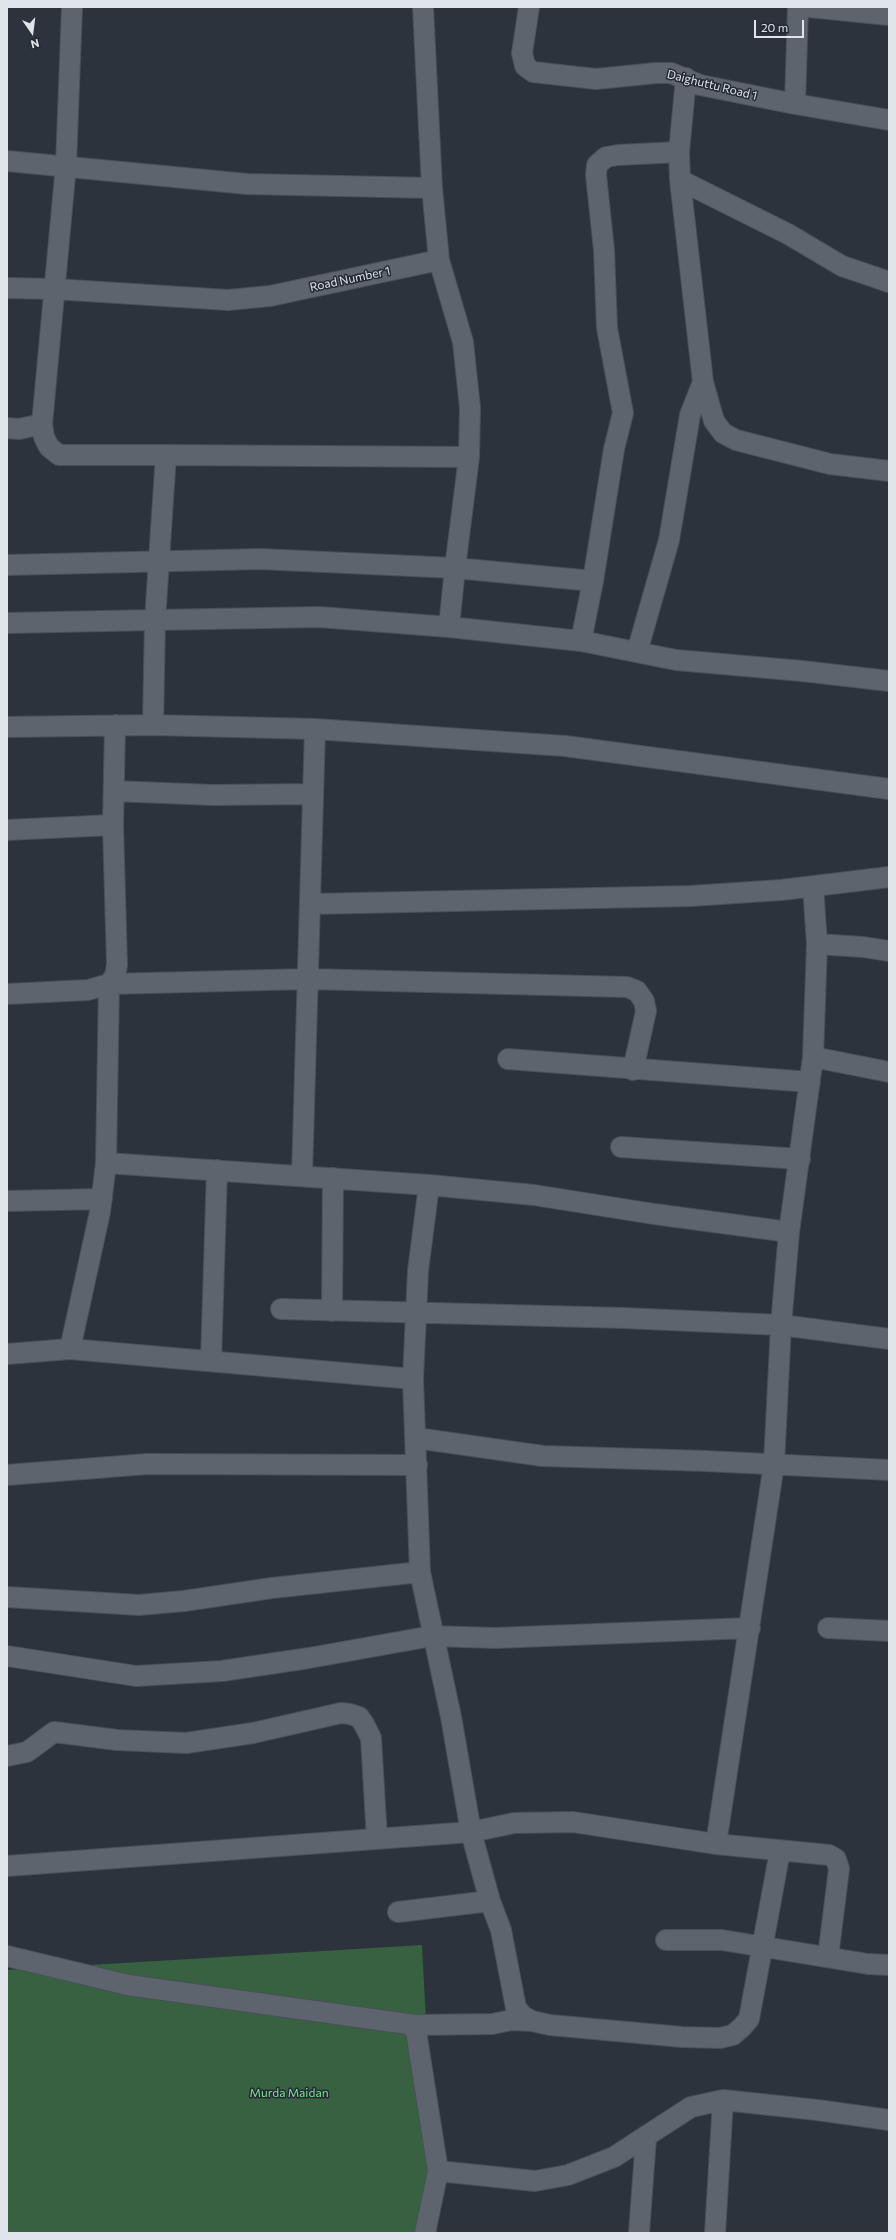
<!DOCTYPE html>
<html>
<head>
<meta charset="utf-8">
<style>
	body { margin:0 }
	#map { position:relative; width:896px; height:2240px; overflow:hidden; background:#2c333c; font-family:Commissioner,sans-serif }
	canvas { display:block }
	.frame { position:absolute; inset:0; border:8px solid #e0e5eb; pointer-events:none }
	.north { position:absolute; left:12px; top:12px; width:40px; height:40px; -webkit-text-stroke:3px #222932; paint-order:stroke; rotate:166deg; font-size:11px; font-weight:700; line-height:16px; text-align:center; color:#e0e5eb }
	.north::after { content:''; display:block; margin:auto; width:14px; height:18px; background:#e0e5eb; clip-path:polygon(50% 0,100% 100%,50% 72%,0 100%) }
	.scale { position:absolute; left:754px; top:20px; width:50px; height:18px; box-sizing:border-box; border:2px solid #e0e5eb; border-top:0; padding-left:5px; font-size:12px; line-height:14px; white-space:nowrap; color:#e0e5eb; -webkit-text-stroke:3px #222932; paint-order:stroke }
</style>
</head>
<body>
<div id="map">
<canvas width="896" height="2240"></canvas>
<div class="frame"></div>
<div class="north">N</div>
<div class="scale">20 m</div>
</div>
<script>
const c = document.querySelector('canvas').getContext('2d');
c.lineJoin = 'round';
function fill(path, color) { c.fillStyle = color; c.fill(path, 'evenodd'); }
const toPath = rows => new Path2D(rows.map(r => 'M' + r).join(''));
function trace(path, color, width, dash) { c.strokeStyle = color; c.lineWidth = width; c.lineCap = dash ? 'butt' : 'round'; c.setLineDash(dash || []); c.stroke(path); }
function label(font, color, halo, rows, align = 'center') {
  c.font = font + ' Commissioner,sans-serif'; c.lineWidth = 3; c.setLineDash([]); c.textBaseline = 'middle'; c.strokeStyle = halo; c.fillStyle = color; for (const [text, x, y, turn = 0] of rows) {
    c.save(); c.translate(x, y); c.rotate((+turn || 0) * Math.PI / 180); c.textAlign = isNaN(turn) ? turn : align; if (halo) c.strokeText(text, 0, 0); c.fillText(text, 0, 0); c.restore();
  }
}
fill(toPath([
	[422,1945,437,2233,7,2233,7,1970]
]), '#376140');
const street = toPath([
	[72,7,66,165,42,424,44,437,49,447,59,455,166,455],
	[529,7,522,53,525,66,533,72,596,79,656,73,671,73,700,85,795,104,889,120],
	[809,7,889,15],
	[686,78,679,152,680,180,788,234,842,266,889,282],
	[795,104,798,7],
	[7,161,247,184,432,188],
	[680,180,703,382,714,421,723,433,736,440,830,464,889,471],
	[7,288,54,289,228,300,270,296,439,260,432,188,423,7],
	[7,428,19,429,42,424],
	[7,565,260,559,455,568,593,581],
	[7,623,155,620,166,455,469,457,470,408,463,342,439,260],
	[449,627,455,568,469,457],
	[581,641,593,581,614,449,623,413,607,328,604,250,596,175,597,165,606,157,618,155,679,152],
	[637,652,669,540,690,415,703,382],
	[153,725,155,620,319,617,449,627,581,641,676,660,802,671,889,681],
	[7,727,153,725,315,729,565,746,889,789],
	[114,791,213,795,313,794],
	[7,830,113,825],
	[311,904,691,896,781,890,889,877],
	[817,944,863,947,889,951],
	[7,994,88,990,109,984,115,976,117,965,113,825,115,725],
	[813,1057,889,1072],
	[508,1059,810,1082],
	[621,1147,800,1159],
	[106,1163,429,1185,534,1195,654,1214,789,1232],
	[302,1176,315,729],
	[429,1185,418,1271,413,1379,420,1572,451,1717,471,1832,490,1901,501,1930,516,2008,523,2016,532,2021,550,2025,682,2037,720,2038,733,2035,742,2027,749,2019,780,1851],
	[7,1201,102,1199],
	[281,1309,624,1318,781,1325,889,1339],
	[332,1311,333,1178],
	[70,1349,100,1212,106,1163,109,984,308,979,627,987,637,991,644,1001,646,1011,633,1070],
	[7,1354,70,1349,413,1379],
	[211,1361,217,1170],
	[416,1438,543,1456,706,1461,889,1470],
	[7,1475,147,1464,417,1465],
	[7,1597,139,1605,184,1601,272,1588,420,1572],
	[828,1628,889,1631],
	[7,1656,136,1676,222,1671,309,1658,432,1636,495,1638,750,1628],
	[7,1756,27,1752,54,1732,117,1740,186,1743,253,1733,341,1713,350,1714,359,1717,364,1724,371,1738,377,1839],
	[716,1844,774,1464,781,1325,789,1232,813,1057,817,944,813,886],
	[7,1866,471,1832,514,1823,573,1822,716,1844,829,1855,836,1859,839,1869,828,1957],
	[398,1912,490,1901],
	[666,1940,722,1940,868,1964,889,1965],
	[7,1956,128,1985,415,2025,492,2024,512,2020,532,2021],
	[415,2025,438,2171,425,2233],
	[438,2171,535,2181,568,2175,614,2157,691,2107,723,2100,817,2110,889,2120],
	[639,2233,646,2138],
	[715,2233,723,2100]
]);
trace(street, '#4a5057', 22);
trace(street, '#5d646e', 20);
label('12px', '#e0e5eb', '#222932', [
	["Daighuttu Road 1",712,85,14],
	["Road Number 1",350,279,-12]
]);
label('12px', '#7fe495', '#222932', [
	["Murda Maidan",289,2093]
]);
</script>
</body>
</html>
